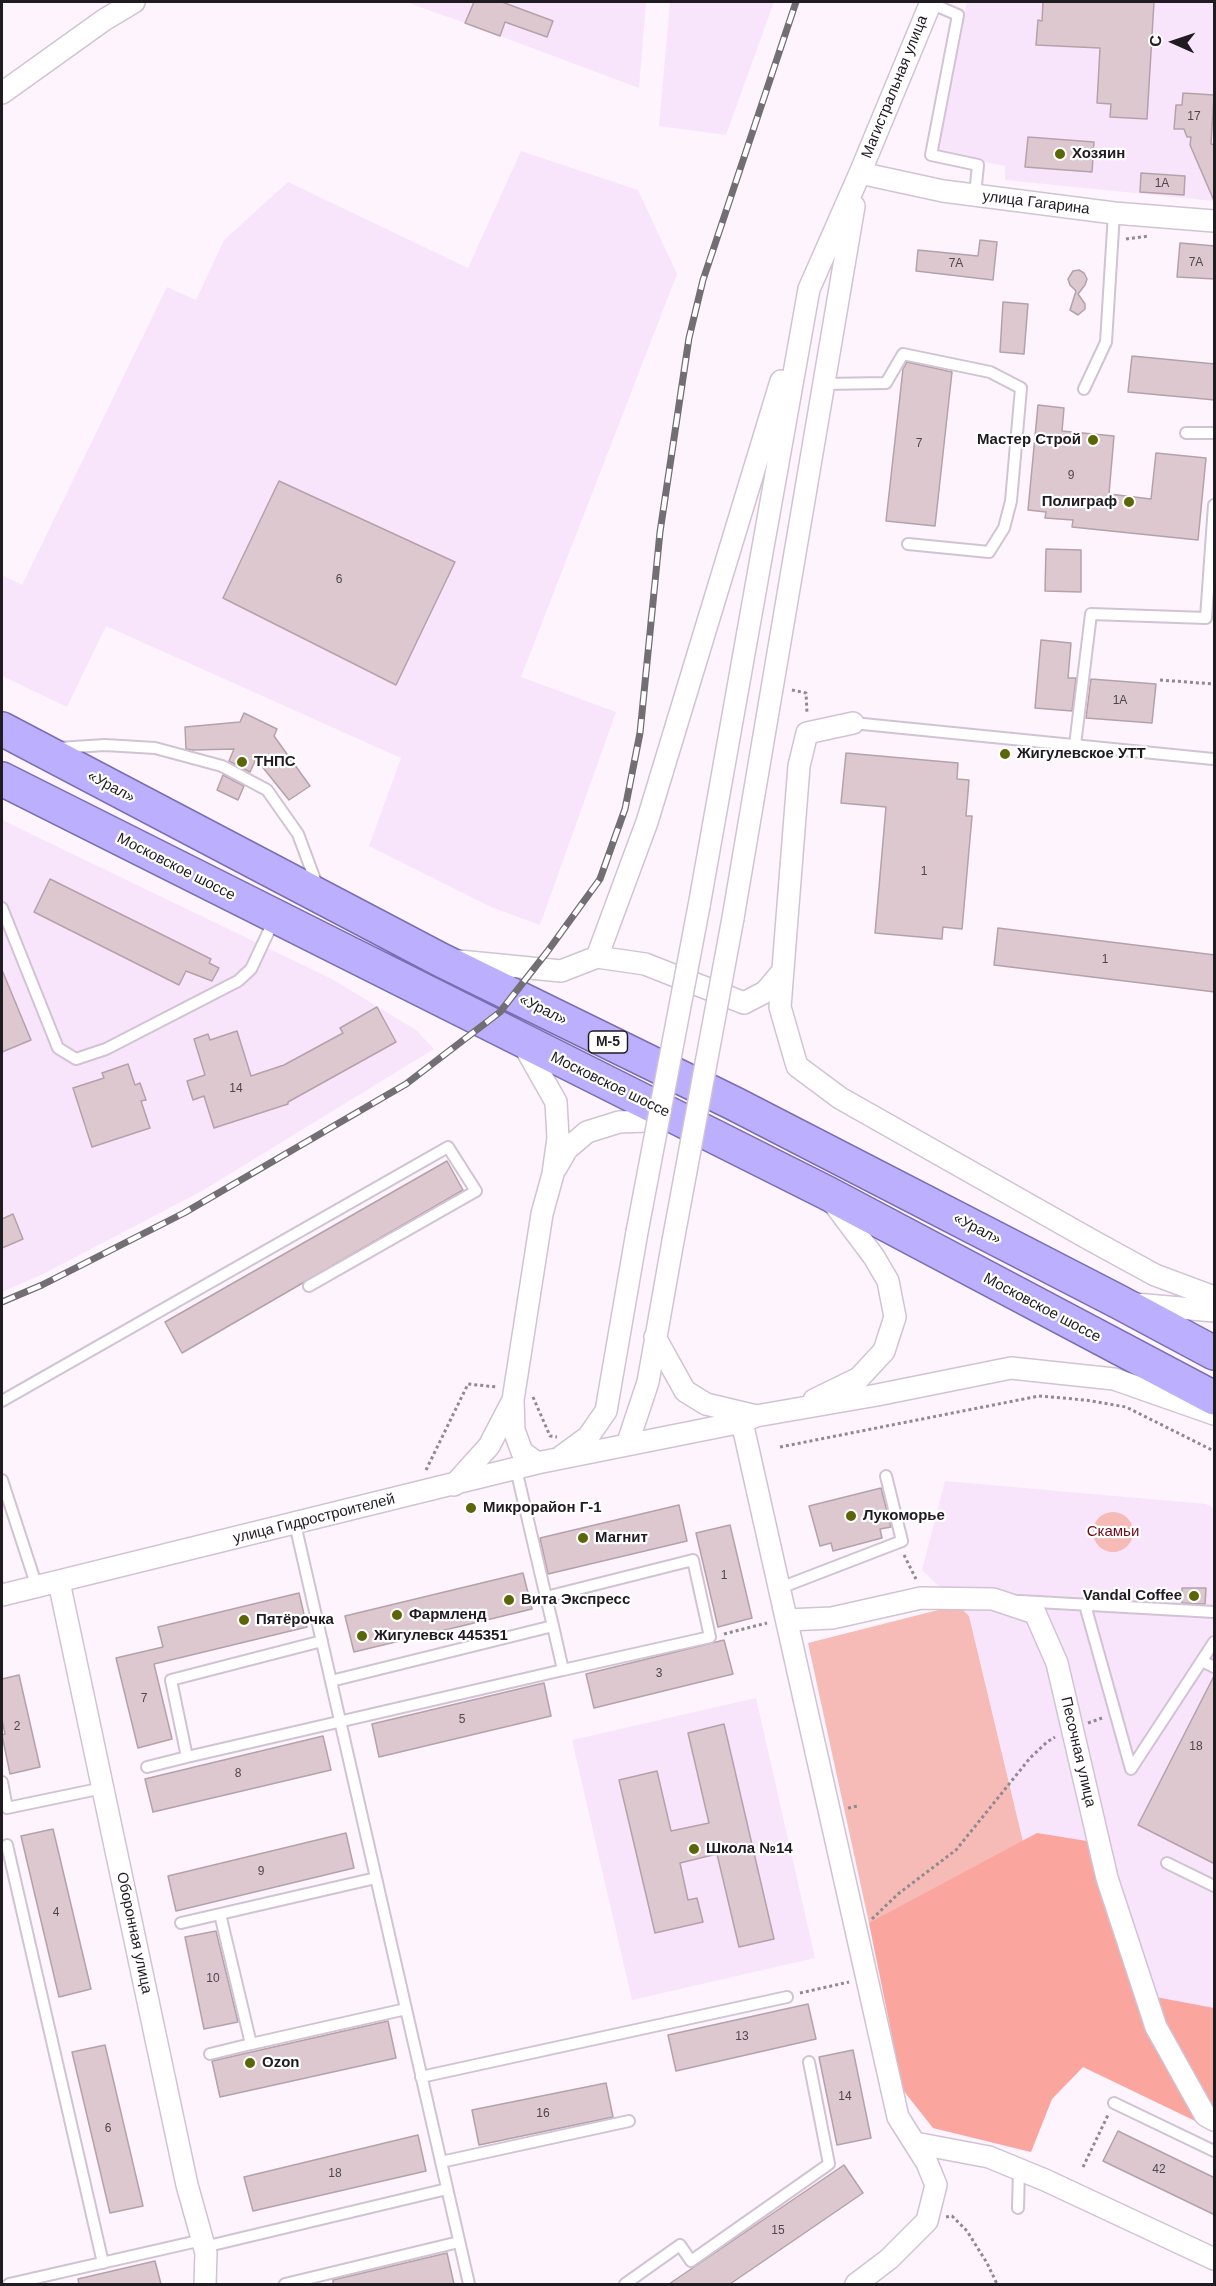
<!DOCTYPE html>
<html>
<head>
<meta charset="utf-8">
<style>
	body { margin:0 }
	#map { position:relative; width:1216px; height:2286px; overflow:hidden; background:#fdf4fe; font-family:Arial,sans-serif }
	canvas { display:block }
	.frame { position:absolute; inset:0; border:3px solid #201b21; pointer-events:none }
	.north { position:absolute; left:1144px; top:12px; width:60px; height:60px; -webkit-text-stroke:4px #fff; paint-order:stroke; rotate:273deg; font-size:16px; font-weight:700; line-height:24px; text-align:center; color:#201b21 }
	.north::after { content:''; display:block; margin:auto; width:21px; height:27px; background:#201b21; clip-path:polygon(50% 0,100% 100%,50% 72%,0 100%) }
</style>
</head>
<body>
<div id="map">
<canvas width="1216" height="2286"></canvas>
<div class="frame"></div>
<div class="north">С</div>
</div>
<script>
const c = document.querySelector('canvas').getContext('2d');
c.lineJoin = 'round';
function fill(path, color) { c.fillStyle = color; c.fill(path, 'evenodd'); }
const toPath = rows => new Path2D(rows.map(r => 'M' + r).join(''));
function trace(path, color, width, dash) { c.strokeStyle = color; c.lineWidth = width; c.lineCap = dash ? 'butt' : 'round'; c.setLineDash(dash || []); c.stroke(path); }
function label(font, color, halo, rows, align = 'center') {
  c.font = font + ' Arial,sans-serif'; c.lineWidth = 4.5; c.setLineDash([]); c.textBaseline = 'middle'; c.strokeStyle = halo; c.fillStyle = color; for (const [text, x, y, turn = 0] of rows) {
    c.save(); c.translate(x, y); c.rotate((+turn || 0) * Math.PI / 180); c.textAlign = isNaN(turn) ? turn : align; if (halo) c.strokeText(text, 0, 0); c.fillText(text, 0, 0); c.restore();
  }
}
fill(toPath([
	[406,2,646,2,639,88,465,23],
	[670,2,774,2,726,135,659,126],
	[967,2,1214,2,1214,201,1005,180,1005,166,934,152],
	[521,151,638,190,677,274,521,677,616,712,540,925,491,907,369,846,401,758,106,626,67,707,2,676,2,575,22,585,167,287,196,300,224,240,288,182,468,268],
	[2,820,332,979,416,1030,434,1049,202,1191,45,1273,2,1292],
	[945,1481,1206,1504,1214,1508,1214,2129,1083,2067,1052,2099,1031,2152,933,2128,903,2090,869,1923,1032,1878,969,1616,922,1570],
	[756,1698,815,1958,632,2000,572,1740]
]), '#f8e5fc');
fill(toPath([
	'1093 1532a20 20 0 1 1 40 0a20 20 0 1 1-40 0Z',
	[958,1605,969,1616,1032,1879,869,1923,808,1643]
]), '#f6bbb6');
fill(toPath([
	[1037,1833,1099,1843,1134,1993,1214,2008,1214,2130,1083,2067,1052,2099,1031,2152,933,2128,903,2090,869,1923]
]), '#fba59f');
const building = toPath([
	[474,2,502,2,553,21,547,37,505,22,500,36,465,23,474,2],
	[1043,2,1154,2,1147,119,1110,117,1111,104,1097,103,1100,48,1036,45,1038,20,1042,21,1043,2],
	[1183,93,1214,95,1211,144,1215,145,1215,203,1190,145,1191,137,1187,137,1184,129,1174,129,1176,105,1182,105,1183,93],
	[1028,137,1094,142,1092,172,1025,167,1028,137],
	[1141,173,1185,176,1184,195,1140,192,1141,173],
	[980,240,997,242,993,280,916,271,918,250,978,256,980,240],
	[1180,243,1215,246,1215,279,1177,277,1180,243],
	[1079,270,1084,273,1087,279,1085,285,1078,294,1085,304,1085,309,1078,315,1070,310,1076,291,1070,285,1068,279,1073,271,1079,270],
	[1003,302,1028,304,1024,354,1000,352,1003,302],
	[1132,356,1215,364,1215,400,1128,392,1132,356],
	[907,362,952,372,935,526,886,521,903,369,907,362],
	[1038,405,1064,408,1062,431,1114,436,1109,494,1151,499,1156,453,1206,458,1198,540,1072,527,1073,520,1045,518,1046,512,1028,510,1038,405],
	[279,481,455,562,396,685,223,598,279,481],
	[1046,549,1081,550,1081,592,1045,591,1046,549],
	[1041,640,1071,643,1068,678,1076,678,1072,711,1035,708,1041,640],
	[1091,679,1156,684,1152,723,1086,718,1091,679],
	[244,713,277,729,274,736,310,786,289,800,256,759,250,772,229,761,234,749,193,750,186,749,185,727,240,722,244,713],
	[846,753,958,763,957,779,969,780,966,816,972,816,962,929,943,927,942,939,875,933,886,807,841,803,846,753],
	[223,775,244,786,238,800,217,790,223,775],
	[50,879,211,959,209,963,219,968,212,981,186,971,179,985,34,912,50,879],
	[998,928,1215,955,1215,992,994,965,998,928],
	[2,970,31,1040,2,1052,2,970],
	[377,1007,396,1042,288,1102,288,1104,214,1128,204,1096,193,1100,187,1081,205,1075,194,1039,208,1034,210,1040,237,1031,251,1076,284,1065,343,1033,340,1028,377,1007],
	[128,1064,135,1085,140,1083,146,1100,141,1101,150,1128,92,1147,73,1088,104,1078,102,1073,128,1064],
	[447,1161,463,1190,182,1353,165,1322,447,1161],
	[13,1214,23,1239,2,1248,2,1219,13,1214],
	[881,1488,891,1527,880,1529,882,1538,833,1551,831,1543,820,1546,809,1506,881,1488],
	[679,1505,687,1541,548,1574,540,1538,679,1505],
	[730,1525,752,1618,718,1627,696,1533,730,1525],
	[523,1573,532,1609,354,1652,345,1616,523,1573],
	[1182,1588,1206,1588,1205,1604,1182,1603,1182,1588],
	[299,1593,307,1627,154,1664,172,1739,138,1748,116,1658,163,1647,158,1627,299,1593],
	[724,1640,733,1674,594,1708,586,1674,724,1640],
	[1215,1674,1215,1864,1138,1825,1215,1674],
	[19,1675,40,1767,10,1774,2,1735,5,1734,2,1720,2,1679,19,1675],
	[544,1683,551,1716,379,1757,372,1724,544,1683],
	[724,1724,774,1939,739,1947,717,1854,680,1863,688,1900,697,1898,703,1922,655,1933,619,1780,657,1771,671,1831,709,1823,688,1733,724,1724],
	[323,1736,331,1770,153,1812,145,1779,323,1736],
	[53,1829,91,1989,59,1997,21,1836,53,1829],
	[346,1833,354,1868,176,1911,168,1876,346,1833],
	[216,1931,238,2022,204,2029,185,1937,216,1931],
	[808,2004,816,2039,676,2071,668,2035,808,2004],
	[388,2021,396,2058,220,2097,212,2061,388,2021],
	[105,2045,143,2206,110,2213,72,2052,105,2045],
	[853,2050,871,2138,837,2145,819,2057,853,2050],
	[606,2083,613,2117,479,2145,472,2110,606,2083],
	[1118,2131,1215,2178,1215,2215,1103,2161,1118,2131],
	[418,2135,426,2171,253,2211,244,2177,418,2135],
	[844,2165,863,2193,730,2284,669,2284,844,2165],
	[447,2253,454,2284,333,2284,333,2280,447,2253],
	[155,2261,161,2284,79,2284,78,2279,155,2261]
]);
fill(building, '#ddc8d0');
trace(building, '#b5a1a9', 1.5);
const service = toPath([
	[930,3,958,15,931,155,978,165,975,195],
	[823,384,886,383,903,354,990,372,1021,388,1011,501,1004,528,989,552,908,544],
	[1084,389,1106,342,1114,213],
	[1186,433,1214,433],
	[853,723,1213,759],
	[1075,745,1091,614,1206,618,1214,505],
	[58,748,105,745,155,748,222,766,267,790,298,834,317,885],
	[2,908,58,1048,76,1059,106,1049,238,981,251,969,275,918],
	[2,1401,448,1147,476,1191,309,1286],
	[516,1469,546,1597,553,1626,563,1670,710,1637,693,1560,546,1597],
	[2,1480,37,1587],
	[295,1524,469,2284],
	[780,1588,902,1541,886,1476],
	[1020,1601,1214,1612],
	[1085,1605,1131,1769,1214,1642],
	[322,1641,171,1680,187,1757,563,1670],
	[1202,1661,1214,1667],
	[331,1681,553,1626],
	[147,1767,187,1757],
	[2,1782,7,1808,103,1788],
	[7,1845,103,2263],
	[1167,1863,1214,1886],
	[220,1914,251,2044,406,2009],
	[181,1923,376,1878],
	[210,2054,251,2044],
	[421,2077,787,1997],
	[1114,2103,1214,2151],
	[441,2162,629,2121],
	[1018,2208,1019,2169],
	[204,2247,447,2189],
	[9,2284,202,2240],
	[285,2284,459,2242],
	[625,2284,680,2245,691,2261,829,2164,809,2062]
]);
const minor = toPath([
	[2,93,104,20,134,2],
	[860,173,943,191,1114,213,1214,221],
	[853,723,807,733,799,766,780,1007,797,1066,840,1098,1091,1240,1155,1275,1214,1297],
	[699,906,809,289,860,173,931,2],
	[733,918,854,206],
	[597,957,645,964,744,1003,765,992,782,972],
	[459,961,561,971,597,957,647,822,781,381],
	[522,1042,556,1102,558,1138,553,1174,542,1214,513,1400,514,1430,522,1452,537,1463],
	[556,1168,567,1149,587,1132,619,1122,674,1120],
	[1135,1304,1214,1311],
	[655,1337,685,1391,706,1404,756,1416],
	[814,1400,859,1378,884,1351,895,1317,888,1281,874,1257,832,1201],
	[742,1422,898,2117,927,2163,936,2185,927,2221,889,2259,856,2284],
	[627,1445,648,1382,673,1241],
	[562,1456,588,1437,606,1411,637,1232],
	[454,1485,489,1446,513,1400],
	[59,1582,187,2185,206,2253,205,2284],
	[2,1595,537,1463,742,1422,756,1416,877,1395,1011,1368,1114,1379,1214,1414],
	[787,1620,832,1618,921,1598,993,1599,1035,1613,1057,1663,1107,1878,1156,2027,1205,2115,1214,2120],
	[915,2143,989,2157,1045,2180,1214,2259]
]);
const trunk = toPath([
	[2,729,441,960,735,1104,1119,1302,1214,1353],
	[2,779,827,1193,1214,1398]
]);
trace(service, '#d1c3d3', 14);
trace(minor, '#d1c3d3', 24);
trace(trunk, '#7a6eb1', 36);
trace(toPath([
	[1126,239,1149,236],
	[1160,680,1214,684],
	[792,690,806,693,807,713],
	[533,1397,550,1436,557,1437],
	[780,1447,1039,1396,1085,1400,1126,1407,1214,1451],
	[426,1470,468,1384,497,1387],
	[904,1555,916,1579],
	[724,1634,767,1623],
	[1088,1723,1102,1718],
	[848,1808,858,1806],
	[872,1919,898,1894,956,1850,1030,1758,1047,1742,1055,1737],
	[800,1993,849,1982],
	[1083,2167,1108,2115],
	[946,2217,952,2216,967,2231,987,2263,997,2284]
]), '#908991', 3, [3, 3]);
trace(service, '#fff', 10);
trace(minor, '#fff', 21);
trace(trunk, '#bcaffe', 33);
const rail = toPath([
	[2,1302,42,1285,184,1213,406,1084,500,1012,547,952,600,879,625,809,640,733,660,532,689,338,703,280,796,2]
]);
trace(rail, '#736d74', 7);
trace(rail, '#fff', 4.5, [14]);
const minorBridge = toPath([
	[637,1232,699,906],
	[673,1241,733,918]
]);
trace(minorBridge, '#d1c3d3', 24, []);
trace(minorBridge, '#fff', 21);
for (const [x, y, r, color] of [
	[1060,154,6,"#5b6608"],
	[1093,440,6,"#5b6608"],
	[1129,502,6,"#5b6608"],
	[1005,754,6,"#5b6608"],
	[242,762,6,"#5b6608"],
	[471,1508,6,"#5b6608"],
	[851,1516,6,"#5b6608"],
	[583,1538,6,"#5b6608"],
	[1194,1596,6,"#5b6608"],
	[509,1600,6,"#5b6608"],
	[397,1615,6,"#5b6608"],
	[244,1620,6,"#5b6608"],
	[362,1636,6,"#5b6608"],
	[694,1849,6,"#5b6608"],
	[250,2063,6,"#5b6608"]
]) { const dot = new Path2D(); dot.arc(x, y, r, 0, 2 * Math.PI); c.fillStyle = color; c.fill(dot); trace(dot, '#fff', 2); }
label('12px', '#4f464d', null, [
	["17",1194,117],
	["1А",1162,184],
	["7А",1196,263],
	["7А",956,264],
	["7",919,444],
	["9",1071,476],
	["6",339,580],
	["1А",1120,701],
	["1",924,872],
	["1",1105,960],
	["14",236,1089],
	["1",724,1576],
	["3",659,1674],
	["7",144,1699],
	["5",462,1720],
	["2",17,1727],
	["18",1196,1747],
	["8",238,1774],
	["9",261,1872],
	["4",56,1913],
	["10",213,1979],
	["13",742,2037],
	["14",845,2097],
	["16",543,2114],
	["6",108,2129],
	["42",1159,2170],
	["18",335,2174],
	["15",778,2231]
]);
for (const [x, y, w] of [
	[608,1042,39]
]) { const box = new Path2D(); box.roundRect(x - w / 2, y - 11, w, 22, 4.5); c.fillStyle = '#fff'; c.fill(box); trace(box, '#201b21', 1.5); }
label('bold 14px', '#201b21', null, [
	["М-5",608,1042]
]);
label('15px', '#201b21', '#fff', [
	["Магистральная улица",895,87,-68],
	["улица Гагарина",1036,203,7],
	["«Урал»",111,787,28],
	["Московское шоссе",176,867,27],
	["«Урал»",543,1010,26],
	["Московское шоссе",610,1085,26],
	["«Урал»",977,1229,27],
	["Московское шоссе",1042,1308,28],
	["улица Гидростроителей",314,1519,-14],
	["Песочная улица",1078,1752,77],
	["Оборонная улица",134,1933,78]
]);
label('bold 15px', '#201b21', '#fff', [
	["Хозяин",1072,154],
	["Мастер Строй",1081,440,"right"],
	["Полиграф",1117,502,"right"],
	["Жигулевское УТТ",1017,754],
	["ТНПС",254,762],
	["Микрорайон Г-1",483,1508],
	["Лукоморье",863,1516],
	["Магнит",595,1538],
	["Vandal Coffee",1182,1596,"right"],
	["Вита Экспресс",521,1600],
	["Фармленд",409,1615],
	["Пятёрочка",256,1620],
	["Жигулевск 445351",374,1636],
	["Школа №14",706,1849],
	["Ozon",262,2063]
], 'left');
label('15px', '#700a15', '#fff', [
	["Скамьи",1113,1532]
]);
</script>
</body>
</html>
